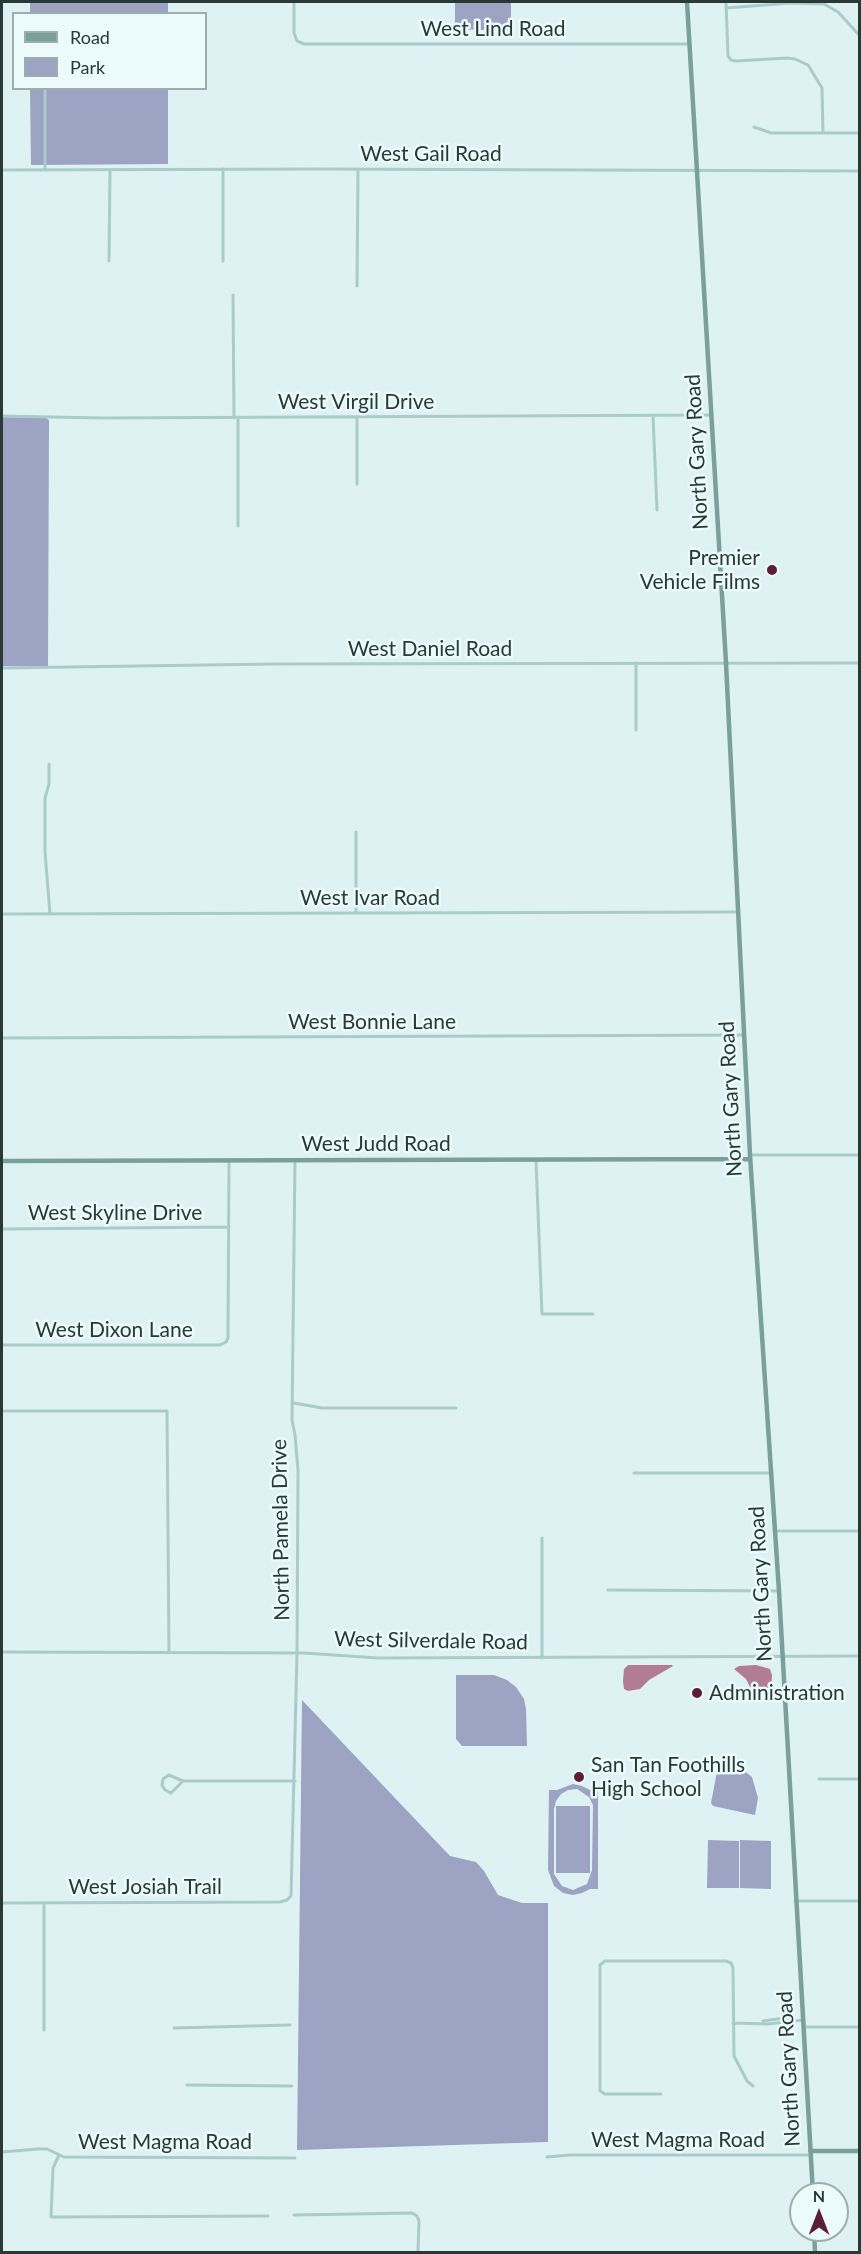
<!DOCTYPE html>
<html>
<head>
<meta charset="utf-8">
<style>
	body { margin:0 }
	#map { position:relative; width:861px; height:2254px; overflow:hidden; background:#def2f3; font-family:Lato,sans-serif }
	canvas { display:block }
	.frame { position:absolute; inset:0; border:3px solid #293936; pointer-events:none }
	.legend { position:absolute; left:12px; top:12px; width:195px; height:78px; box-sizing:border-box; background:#ebfafa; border:2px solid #9dadac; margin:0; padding:8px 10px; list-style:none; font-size:18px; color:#293936 }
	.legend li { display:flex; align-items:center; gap:12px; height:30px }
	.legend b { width:30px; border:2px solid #9dadac }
	.north { position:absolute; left:789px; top:2182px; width:60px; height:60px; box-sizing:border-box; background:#ebfafa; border:2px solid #9dadac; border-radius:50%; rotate:0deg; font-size:16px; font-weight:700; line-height:24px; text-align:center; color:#293936 }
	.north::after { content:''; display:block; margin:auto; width:21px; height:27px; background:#5c1d38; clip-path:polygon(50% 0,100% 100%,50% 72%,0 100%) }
</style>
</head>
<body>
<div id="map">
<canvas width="861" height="2254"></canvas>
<div class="frame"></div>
<ul class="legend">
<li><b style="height:8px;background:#7aa09b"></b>Road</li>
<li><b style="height:16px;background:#9da3c3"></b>Park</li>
</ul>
<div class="north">N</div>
</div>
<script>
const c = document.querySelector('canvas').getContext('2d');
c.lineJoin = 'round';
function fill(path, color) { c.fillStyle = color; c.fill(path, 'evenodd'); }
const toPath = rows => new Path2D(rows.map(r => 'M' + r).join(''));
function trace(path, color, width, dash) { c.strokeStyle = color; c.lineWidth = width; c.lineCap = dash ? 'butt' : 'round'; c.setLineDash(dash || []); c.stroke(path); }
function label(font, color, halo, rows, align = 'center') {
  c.font = font + ' Lato,sans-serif'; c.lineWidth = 5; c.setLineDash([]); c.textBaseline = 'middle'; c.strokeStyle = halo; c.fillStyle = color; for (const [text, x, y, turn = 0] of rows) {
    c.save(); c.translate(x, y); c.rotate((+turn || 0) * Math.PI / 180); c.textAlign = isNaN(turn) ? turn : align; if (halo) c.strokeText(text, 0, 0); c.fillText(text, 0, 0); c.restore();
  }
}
fill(toPath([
	[30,2,168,2,168,13,30,13],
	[455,2,511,2,511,31,455,29],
	[30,89,168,89,168,164,31,165],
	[2,417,46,418,49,420,48,666,2,666],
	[456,1675,494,1675,507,1680,516,1687,524,1699,526,1709,527,1746,462,1746,456,1739],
	[302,1700,450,1856,476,1862,484,1871,498,1895,522,1903,548,1903,548,2142,297,2150],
	[719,1761,737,1765,752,1777,758,1798,755,1815,713,1806,711,1803],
	[573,1784,582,1786,590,1790,598,1790,598,1889,590,1889,582,1893,573,1895,563,1893,554,1886,548,1870,549,1790,557,1790],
	[577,1789,589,1797,593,1805,592,1870,587,1884,573,1890,562,1886,554,1874,554,1809,556,1801,561,1794,568,1790],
	[556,1806,590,1806,590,1873,556,1873],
	[708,1840,739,1841,739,1888,707,1888],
	[740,1840,771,1841,771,1889,740,1888]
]), '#9da3c3');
fill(toPath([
	[628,1665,672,1665,673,1666,649,1680,640,1689,628,1691,624,1689,623,1681,624,1669],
	[756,1665,770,1669,772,1675,771,1690,766,1693,750,1687,746,1679,734,1669,739,1666]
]), '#b17c94');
trace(toPath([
	[294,2,294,33,297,41,304,44,689,44],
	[726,2,728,56,731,60,736,61,787,58,795,59,808,65,822,88,823,133],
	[726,8,791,3,824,4,838,12,860,36],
	[45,88,45,170],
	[754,127,771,133,860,133],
	[223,169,223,261],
	[2,170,316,169,860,171],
	[109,261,110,170],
	[357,286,358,169],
	[233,295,234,418],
	[2,416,102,418,711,415],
	[653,416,657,510],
	[357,418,357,484],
	[238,526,238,418],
	[2,668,272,664,860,663],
	[636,730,636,663],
	[49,764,49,784,45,798,45,852,50,914],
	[356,832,356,913],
	[2,914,738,912],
	[2,1038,744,1035],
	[750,1155,860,1155],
	[536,1160,542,1314,593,1314],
	[2,1229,229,1227],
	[2,1345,220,1345,226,1342,228,1338,229,1161],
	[294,1403,322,1408,456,1408],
	[2,1411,167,1411,169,1653],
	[634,1473,772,1473],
	[775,1531,860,1531],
	[608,1590,779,1591],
	[2,1652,304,1653,378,1658,860,1656],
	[542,1658,542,1538],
	[819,1779,860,1779],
	[183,1781,169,1775,163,1779,162,1785,165,1790,171,1793,183,1781,295,1781],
	[795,1901,860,1901],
	[2,1903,280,1902,287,1900,291,1896,297,1653,298,1470,295,1435,292,1420,295,1160],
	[763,2021,784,2018,791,2020],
	[733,2023,768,2024,802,2020],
	[805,2027,860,2027],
	[174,2028,290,2025],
	[44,2030,44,1903],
	[187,2085,292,2086],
	[661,2094,605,2094,600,2091,600,1965,605,1961,726,1961,731,1963,733,1968,734,2056,747,2081,753,2086],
	[2,2152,38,2149,47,2149,64,2157,295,2158],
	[59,2155,53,2168,51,2217,268,2216],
	[547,2157,570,2155,811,2155],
	[294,2215,412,2213,417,2216,419,2221,418,2252]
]), '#a9cccb', 3);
trace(toPath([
	[687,2,726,663,750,1155,779,1591,813,2194],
	[2,1161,750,1159],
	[810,2151,860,2151],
	[814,2230,815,2252]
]), '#7aa09b', 4.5);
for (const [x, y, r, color] of [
	[772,570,6,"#5c1d38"],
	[697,1693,6,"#5c1d38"],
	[579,1777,6,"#5c1d38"]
]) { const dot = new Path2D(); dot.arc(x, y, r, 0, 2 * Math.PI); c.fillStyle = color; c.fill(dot); trace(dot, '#ebfafa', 2); }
label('21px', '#293936', '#ebfafa', [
	["West Lind Road",493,29],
	["West Gail Road",431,154],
	["West Virgil Drive",356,402],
	["North Gary Road",697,452,-93],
	["West Daniel Road",430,649],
	["West Ivar Road",370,898],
	["West Bonnie Lane",372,1022],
	["North Gary Road",731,1099,-93],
	["West Judd Road",376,1144],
	["West Skyline Drive",115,1213],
	["West Dixon Lane",114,1330],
	["North Pamela Drive",281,1530,-91],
	["North Gary Road",761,1584,-93],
	["West Silverdale Road",431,1641,1],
	["West Josiah Trail",145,1887],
	["North Gary Road",789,2069,-93],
	["West Magma Road",678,2140],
	["West Magma Road",165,2142]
]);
label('21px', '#293936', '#ebfafa', [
	["Premier",760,558,"right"],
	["Vehicle Films",760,582,"right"],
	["Administration",709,1693],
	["San Tan Foothills",591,1765],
	["High School",591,1789]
], 'left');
</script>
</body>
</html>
